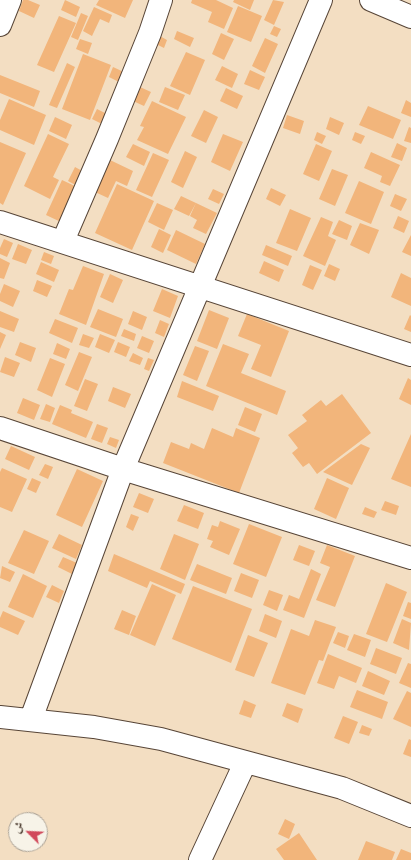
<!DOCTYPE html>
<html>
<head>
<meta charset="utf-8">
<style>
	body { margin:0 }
	#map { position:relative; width:411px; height:860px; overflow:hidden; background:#f3dec2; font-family:"EB Garamond",Amiri,serif }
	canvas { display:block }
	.north { position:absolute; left:8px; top:812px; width:40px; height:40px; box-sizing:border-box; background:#f7f3e8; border:1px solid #aca397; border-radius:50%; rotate:294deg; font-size:11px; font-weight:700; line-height:16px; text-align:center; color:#3b2a1e }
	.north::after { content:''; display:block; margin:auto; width:14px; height:18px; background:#d1495b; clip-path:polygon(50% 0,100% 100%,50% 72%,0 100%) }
</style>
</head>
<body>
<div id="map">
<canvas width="411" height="860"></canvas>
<div class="north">ش</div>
</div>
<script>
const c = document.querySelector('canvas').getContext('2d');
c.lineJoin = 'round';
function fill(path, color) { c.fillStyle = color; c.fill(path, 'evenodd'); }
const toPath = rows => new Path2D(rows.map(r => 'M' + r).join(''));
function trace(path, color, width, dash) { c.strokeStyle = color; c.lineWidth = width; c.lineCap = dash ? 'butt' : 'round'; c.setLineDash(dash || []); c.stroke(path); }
fill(toPath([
	[23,0,28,0,40,5,34,18,19,11],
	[65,0,80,7,76,17,61,10],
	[99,0,133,0,125,18,96,5],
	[192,0,216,0,233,8,224,29,208,22,212,12,191,3],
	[234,0,254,0,250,10,233,2],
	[273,0,284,2,274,25,264,20],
	[238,6,262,16,251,42,227,32],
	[94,7,112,15,109,23,100,19,92,36,83,31],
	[81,13,88,16,78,40,71,37],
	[59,16,76,23,54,72,37,65],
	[274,26,281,29,277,37,270,34],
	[177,31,194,38,190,47,174,39],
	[221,33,234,39,224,60,212,54],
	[158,35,167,40,164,48,154,43],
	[265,38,278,44,265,73,252,66],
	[80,39,92,43,88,54,76,49],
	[186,52,205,60,190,95,170,86],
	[83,54,111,65,90,120,62,109],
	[67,63,75,67,57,108,49,105],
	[222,66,238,74,232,88,215,80],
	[113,67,126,73,121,83,109,77],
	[250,70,265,77,259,90,244,84],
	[0,75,40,91,34,107,0,93],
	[140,87,151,92,144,106,133,101],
	[165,87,185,95,178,110,159,102],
	[226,88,243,96,237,109,220,101],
	[9,99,46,115,34,145,0,130,0,120],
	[406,100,411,103,411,117,401,113],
	[152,101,186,117,168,154,137,140,144,127,140,126],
	[368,106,401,120,393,139,359,125],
	[97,109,109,115,104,125,92,119],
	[204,110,218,117,206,143,191,136],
	[287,115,304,121,300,134,283,128],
	[55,117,72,125,66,139,49,131],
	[330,117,344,123,339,135,326,129],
	[409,127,411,128,411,143,404,141],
	[317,132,326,136,322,144,314,140],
	[355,132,365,136,361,144,352,140],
	[48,134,69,144,53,177,59,180,50,199,24,186],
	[223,134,243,142,230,171,211,162],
	[0,142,26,153,3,205,0,203],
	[397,143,407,148,402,161,391,157],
	[133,144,150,152,144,166,126,157],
	[316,144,332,151,319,181,303,174],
	[185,151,197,157,183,188,171,182],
	[371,152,400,165,390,186,380,182,382,176,364,168],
	[153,153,169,160,152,197,136,190],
	[110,160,133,171,127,186,116,181,108,198,95,192],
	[75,167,86,173,79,187,68,181],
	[332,169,348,175,335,206,319,199],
	[62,180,79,188,63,223,46,215],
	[359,181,384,192,371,224,345,213],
	[117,184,154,201,132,250,95,233],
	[271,188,286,195,280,206,266,199],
	[213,189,224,194,219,204,208,199],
	[395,194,407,199,401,211,390,206],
	[181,196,196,203,189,216,174,209],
	[157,203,173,210,164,230,148,222],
	[196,203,217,213,206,234,193,228,197,220,190,216],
	[290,209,311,218,297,251,276,243],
	[398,216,409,221,404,233,393,228],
	[321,217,333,222,328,236,336,240,325,266,303,256],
	[339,220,352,226,347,240,332,234],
	[360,223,379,230,369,254,350,245],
	[159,229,171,235,163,253,151,247],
	[176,230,205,244,196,264,167,250],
	[411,235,411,256,402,252],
	[4,239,13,243,7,257,0,254,0,248],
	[18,244,32,250,26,264,12,259],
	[266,245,292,256,288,266,262,255],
	[44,252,54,256,51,264,41,260],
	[0,258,10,263,4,279,0,278],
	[264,261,284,270,279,282,259,273],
	[41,262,59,270,54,282,36,274],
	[329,264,340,269,335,281,324,276],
	[310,265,322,270,313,290,302,285],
	[83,266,104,274,86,325,59,314,69,289,73,290],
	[401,273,411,278,411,306,391,297],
	[110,274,123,280,113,303,100,297],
	[37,280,52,286,47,297,33,291],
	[4,284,20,291,13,307,0,301,0,294],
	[162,289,178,296,170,318,153,311],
	[98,309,123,319,116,337,90,327],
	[209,310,229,318,217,349,197,341],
	[0,311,19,319,14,332,0,327],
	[133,311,147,317,142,330,128,324],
	[247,314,289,331,271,377,251,369,261,345,238,336],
	[410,315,411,316,411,332,404,329],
	[55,319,78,328,72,343,49,333],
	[160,320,169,324,164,337,155,333],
	[124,329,136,334,134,341,121,336],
	[0,332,6,335,0,349],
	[83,334,94,338,89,348,79,345],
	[100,334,115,340,109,353,95,347],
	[142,336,154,341,149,353,137,348],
	[20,342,36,348,31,362,15,355],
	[118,342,130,347,126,357,114,352],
	[57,343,70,349,66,359,53,354],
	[223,344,249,354,241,373,286,391,277,415,206,386],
	[195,346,209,351,197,381,183,375],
	[79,352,92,357,78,391,65,385],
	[133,353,143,358,140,365,129,361],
	[5,357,20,363,14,377,0,372],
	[50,358,65,364,52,397,37,390],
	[148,358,154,360,149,371,144,369],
	[408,378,411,380,411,405,399,399],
	[85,379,98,384,87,411,74,406],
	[182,381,219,396,213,411,177,397],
	[113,387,131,394,125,408,108,401],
	[342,394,371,433,317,474,309,463,303,467,292,453,298,448,288,435,307,421,302,415,321,400,326,406],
	[23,398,40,405,34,420,17,413],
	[46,404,55,408,50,422,40,419],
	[60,405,72,410,71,413,93,422,86,438,52,424],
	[245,407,262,414,255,432,238,425],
	[97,424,108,428,102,443,91,439],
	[212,428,233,437,236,428,260,438,239,493,163,463,171,442,189,449,191,443,204,449],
	[411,434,411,487,391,479],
	[110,437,119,440,116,448,107,444],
	[361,444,370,448,352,485,323,472],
	[11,446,35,457,29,470,5,459],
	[45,464,53,467,48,479,39,475],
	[2,468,27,479,12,512,0,507,0,472],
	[77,469,103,481,82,527,56,515],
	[32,478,41,482,36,493,27,489],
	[327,478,349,488,336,519,314,509],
	[139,493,154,499,148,513,133,507],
	[385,501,399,506,396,515,381,510],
	[184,505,204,513,198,529,177,521],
	[365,507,377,512,374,518,362,514],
	[131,514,139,517,133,531,126,527],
	[220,521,240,529,229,555,210,547,213,541,207,539,212,525,218,527],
	[249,524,282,537,266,577,233,564],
	[24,530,49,541,34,574,8,563],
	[59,534,82,545,76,559,52,548],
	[174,534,199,544,185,580,160,569],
	[299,545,315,551,309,566,293,560],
	[327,545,355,556,335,607,316,600,330,567,320,563],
	[114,554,185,584,181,594,150,581,147,588,108,571],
	[63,557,77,563,72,574,58,567],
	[197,564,232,578,226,594,190,580],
	[2,566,15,572,10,582,0,578],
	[311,569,321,574,304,618,283,610,289,595,299,599],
	[241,573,259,580,252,598,234,591],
	[23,574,47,586,33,618,8,607],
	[386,583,407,592,387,642,366,634],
	[152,584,176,595,155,646,130,635],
	[52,585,64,591,59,603,46,597],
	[193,586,252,609,231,663,172,639],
	[269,590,283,595,277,611,263,605],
	[408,602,411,603,411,619,403,616],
	[122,610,136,616,129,635,114,629],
	[3,611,25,621,18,635,0,627,0,618],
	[265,614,282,621,276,638,259,631],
	[402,619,411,623,409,650,393,643],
	[315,620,336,627,323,661,319,660,305,695,271,683,291,629,309,636],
	[338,632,349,636,345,648,333,643],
	[354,634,371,640,365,657,347,650],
	[248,635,268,643,254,677,235,670],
	[376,648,402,658,396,674,370,664],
	[328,654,362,668,356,683,339,676,334,689,317,683],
	[408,663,411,664,411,688,399,683],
	[368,671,390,681,384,695,362,686],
	[357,690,388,702,382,719,350,707],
	[407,691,411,693,411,727,393,719],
	[244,700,256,705,251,718,239,714],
	[287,703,303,709,298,723,282,716],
	[343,716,358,722,349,744,334,738],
	[362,725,372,729,369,736,359,733],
	[409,739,411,740,411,757,403,754],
	[285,819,295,824,289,839,278,834],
	[299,833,317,860,284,860,276,849],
	[366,841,395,852,392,860,358,860],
	[401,849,411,853,411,860,396,860]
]), '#f2b57b');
const minor = toPath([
	[371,0,411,17],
	[0,25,10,0],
	[0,222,411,355],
	[63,241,107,139,150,33,161,0],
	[0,428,123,469,411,558],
	[0,717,94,727,161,739,342,788,411,816],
	[31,719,123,469,321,0],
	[200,860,245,763]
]);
trace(minor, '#574537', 24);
trace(minor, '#fff', 22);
</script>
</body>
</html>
